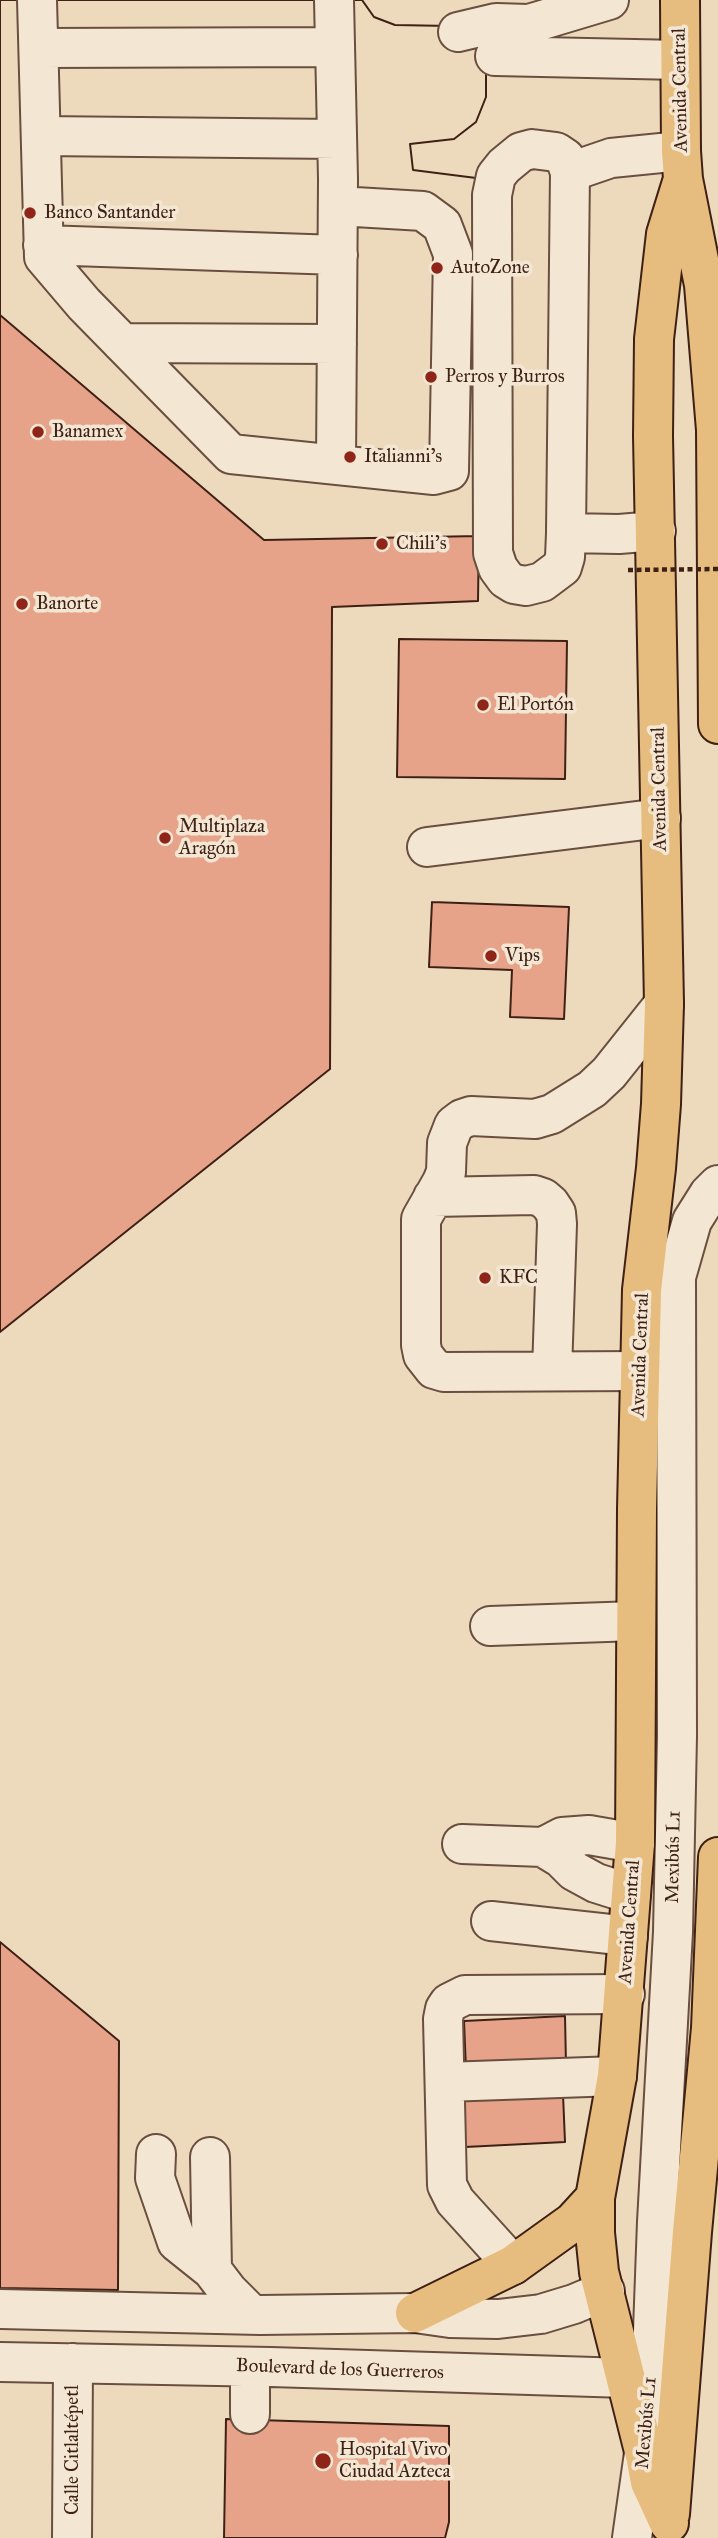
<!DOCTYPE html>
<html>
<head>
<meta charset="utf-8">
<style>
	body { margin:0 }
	canvas { display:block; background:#eddabd }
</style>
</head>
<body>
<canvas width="718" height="2538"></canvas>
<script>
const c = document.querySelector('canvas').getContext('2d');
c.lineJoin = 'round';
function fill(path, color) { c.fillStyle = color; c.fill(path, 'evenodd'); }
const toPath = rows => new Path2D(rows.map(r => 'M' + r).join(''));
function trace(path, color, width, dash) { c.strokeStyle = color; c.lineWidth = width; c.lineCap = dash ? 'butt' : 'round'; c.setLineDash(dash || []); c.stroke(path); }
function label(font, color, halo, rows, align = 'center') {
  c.font = font + ' "IM FELL Great Primer",serif'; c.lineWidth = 7; c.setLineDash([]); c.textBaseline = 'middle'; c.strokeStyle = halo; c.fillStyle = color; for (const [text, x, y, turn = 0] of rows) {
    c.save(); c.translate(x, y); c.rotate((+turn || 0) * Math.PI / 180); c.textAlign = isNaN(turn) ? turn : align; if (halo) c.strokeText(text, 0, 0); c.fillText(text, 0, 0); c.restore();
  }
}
const building = toPath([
	[0,0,362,0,374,17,395,25,450,26,486,55,486,97,476,122,454,139,410,144,413,170,484,179,478,601,332,607,330,1069,0,1332,0,0],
	[0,0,362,0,374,17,395,25,450,26,486,55,486,97,476,122,454,139,410,144,413,170,484,179,479,536,264,540,0,315,0,0],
	[399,639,567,641,565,779,397,777,399,639],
	[432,902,569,907,564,1019,510,1017,512,970,429,967,432,902],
	[0,1942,119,2041,118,2290,0,2288,0,1942],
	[565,2016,566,2065,466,2070,464,2021,565,2016],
	[563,2094,565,2142,465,2147,463,2098,563,2094],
	[226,2419,449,2426,449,2522,445,2538,224,2538,226,2419]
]);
fill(building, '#e6a38a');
trace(building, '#3f2015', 2);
const minor = toPath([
	[37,0,44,257,84,304,231,454,434,475,449,471,453,254,442,225,423,211,338,206],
	[334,0,338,179,336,464],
	[458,32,496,23,529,24,609,0],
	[39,48,335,47],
	[495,56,680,60],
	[41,136,337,139],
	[532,149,556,152,565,158,570,172,566,533,565,557,562,567,542,582,526,586,514,584,506,579,498,568,493,553,492,195,496,176,504,166,521,152,532,149],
	[570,172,611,158,681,151],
	[43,245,338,255],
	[122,343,337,344],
	[566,533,619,534,656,531],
	[427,847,661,818],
	[433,1197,534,1195,543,1198,550,1204,556,1213,557,1224,552,1371],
	[640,1371,444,1372,434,1369,423,1355,421,1345,421,1219,442,1182,446,1172,447,1143,454,1125,462,1119,471,1116,535,1119,552,1114,592,1089,609,1073,664,1004],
	[490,1626,636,1621],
	[462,1844,543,1847,562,1837,589,1835,635,1843],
	[543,1847,561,1858,574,1871,596,1883,631,1894],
	[491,1921,628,1936],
	[445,2082,617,2076],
	[156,2154,155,2178,177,2242,212,2270,228,2291,251,2314],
	[210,2157,212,2270],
	[513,2265,455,2201,447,2185,443,2019,445,2009,449,2003,465,1995,625,1994],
	[0,2309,260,2315,415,2313,450,2318,498,2319,541,2314,574,2304,605,2291],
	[0,2362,271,2367,659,2379],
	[250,2414,250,2368],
	[72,2538,73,2363],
	[632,2538,650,2411,657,2222,673,1932,677,1736,676,1277,692,1221,709,1194,718,1185]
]);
const major = toPath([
	[680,0,681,151,683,179,704,285,716,430,718,724],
	[415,2313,513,2265,573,2222,595,2198],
	[670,2514,692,2232,711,2028,718,1857],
	[669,2523,650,2482,645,2455,599,2272,595,2233,595,2198,617,2076,635,1843,637,1509,642,1290,656,1168,661,1104,664,1004,653,436,654,339,666,234,683,179]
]);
const highway = toPath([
	[716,430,718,436]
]);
trace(minor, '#6a4e3f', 42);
trace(major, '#3f2015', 42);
trace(highway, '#3f2015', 42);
trace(minor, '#f3e7d4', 38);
trace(major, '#e6bd7e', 38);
trace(highway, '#e6bd7e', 38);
trace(toPath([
	[628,570,718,569]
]), '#3f2015', 4.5, [5, 3.5]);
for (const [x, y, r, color] of [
	[30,213,7,"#8f2418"],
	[437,268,7,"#8f2418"],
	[431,377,7,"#8f2418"],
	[38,432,7,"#8f2418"],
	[350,457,7,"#8f2418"],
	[382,544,7,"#8f2418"],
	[22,604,7,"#8f2418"],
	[483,705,7,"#8f2418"],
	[165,838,7,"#8f2418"],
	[491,956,7,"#8f2418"],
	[485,1278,7,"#8f2418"],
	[323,2461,9,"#8f2418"]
]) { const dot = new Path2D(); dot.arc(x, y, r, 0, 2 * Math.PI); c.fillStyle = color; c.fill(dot); trace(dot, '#f3e7d4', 2.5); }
label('19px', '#3f2015', '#f3e7d4', [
	["Avenida Central",681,90,-91],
	["Avenida Central",660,789,-91],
	["Avenida Central",641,1355,-88],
	["Mexibús L1",674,1857,-89],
	["Avenida Central",630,1922,-86],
	["Boulevard de los Guerreros",340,2370,2],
	["Mexibús L1",647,2423,-85],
	["Calle Citlaltépetl",73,2450,-90]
]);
label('19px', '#3f2015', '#f3e7d4', [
	["Banco Santander",44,213],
	["AutoZone",451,268],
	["Perros y Burros",445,377],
	["Banamex",52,432],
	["Italianni's",364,457],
	["Chili's",396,544],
	["Banorte",36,604],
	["El Portón",497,705],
	["Multiplaza",179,827],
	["Aragón",179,849],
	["Vips",505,956],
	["KFC",499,1278],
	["Hospital Vivo",339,2450],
	["Ciudad Azteca",339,2472]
], 'left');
</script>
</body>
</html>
